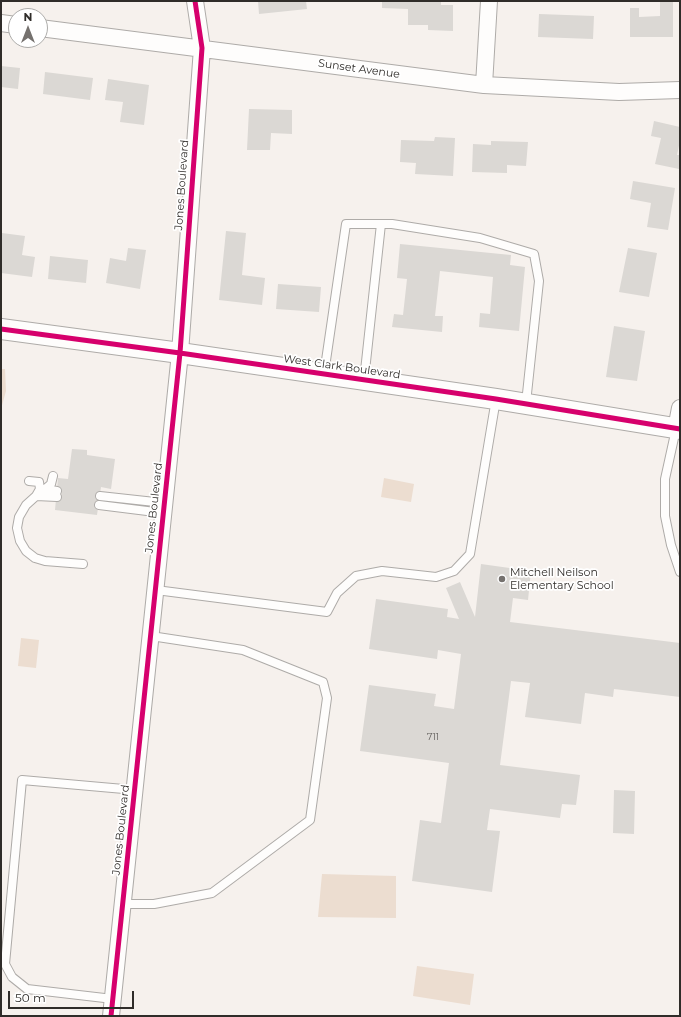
<!DOCTYPE html>
<html>
<head>
<meta charset="utf-8">
<style>
	body { margin:0 }
	#map { position:relative; width:681px; height:1017px; overflow:hidden; background:#f6f1ed; font-family:Montserrat,sans-serif }
	canvas { display:block }
	.frame { position:absolute; inset:0; border:2px solid #2f2c29; pointer-events:none }
	.north { position:absolute; left:8px; top:8px; width:40px; height:40px; box-sizing:border-box; background:#fff; border:1px solid #acaba9; border-radius:50%; rotate:0deg; font-size:11px; font-weight:700; line-height:16px; text-align:center; color:#2f2c29 }
	.north::after { content:''; display:block; margin:auto; width:14px; height:18px; background:#75716e; clip-path:polygon(50% 0,100% 100%,50% 72%,0 100%) }
	.scale { position:absolute; left:8px; top:991px; width:126px; height:18px; box-sizing:border-box; border:2px solid #2f2c29; border-top:0; padding-left:5px; font-size:12px; line-height:14px; white-space:nowrap; color:#2f2c29; -webkit-text-stroke:3px #fff; paint-order:stroke }
</style>
</head>
<body>
<div id="map">
<canvas width="681" height="1017"></canvas>
<div class="frame"></div>
<div class="north">N</div>
<div class="scale">50 m</div>
</div>
<script>
const c = document.querySelector('canvas').getContext('2d');
c.lineJoin = 'round';
function fill(path, color) { c.fillStyle = color; c.fill(path, 'evenodd'); }
const toPath = rows => new Path2D(rows.map(r => 'M' + r).join(''));
function trace(path, color, width, dash) { c.strokeStyle = color; c.lineWidth = width; c.lineCap = dash ? 'butt' : 'round'; c.setLineDash(dash || []); c.stroke(path); }
function label(font, color, halo, rows, align = 'center') {
  c.font = font + ' Montserrat,sans-serif'; c.lineWidth = 3.5; c.setLineDash([]); c.textBaseline = 'middle'; c.strokeStyle = halo; c.fillStyle = color; for (const [text, x, y, turn = 0] of rows) {
    c.save(); c.translate(x, y); c.rotate((+turn || 0) * Math.PI / 180); c.textAlign = isNaN(turn) ? turn : align; if (halo) c.strokeText(text, 0, 0); c.fillText(text, 0, 0); c.restore();
  }
}
fill(toPath([
	[1,369,5,369,6,391,1,409],
	[384,478,414,484,411,502,381,497],
	[21,638,39,640,36,668,18,666],
	[322,874,396,876,396,918,318,917],
	[417,966,474,974,470,1005,413,996]
]), '#ecddd0');
fill(toPath([
	[258,1,306,1,307,9,259,14],
	[382,1,441,1,441,5,453,5,453,31,428,30,428,25,408,25,408,9,382,8],
	[660,1,673,1,673,37,630,37,630,8,639,8,639,17,660,16],
	[539,14,594,16,593,39,538,37],
	[1,66,20,68,18,89,1,87],
	[45,72,93,78,90,100,43,94],
	[108,79,149,85,144,125,120,122,123,102,105,100],
	[249,109,292,110,292,134,271,133,270,150,247,150],
	[654,121,680,127,680,141,677,155,680,155,679,169,655,164,661,138,651,136],
	[435,137,455,138,453,176,415,174,416,163,400,162,401,140,434,141],
	[491,141,528,142,526,166,507,165,507,173,472,172,473,144,491,145],
	[633,181,675,188,668,230,647,227,651,203,630,199],
	[226,231,246,233,242,275,265,278,262,305,219,300],
	[2,233,25,236,22,255,35,257,32,277,1,273,1,243],
	[400,244,511,255,510,265,525,267,519,331,479,327,480,313,490,314,493,277,440,271,435,316,443,316,442,332,392,327,394,314,403,315,407,279,397,278],
	[128,248,146,250,140,289,106,283,110,258,126,261],
	[628,248,657,253,649,297,619,292],
	[50,256,88,260,86,283,48,279],
	[278,284,321,287,319,312,276,309],
	[614,326,645,331,637,381,606,377],
	[72,449,87,450,87,455,115,459,111,489,101,487,97,515,55,510,58,478,68,479],
	[481,564,531,571,528,600,513,598,510,622,680,643,680,697,614,689,613,697,585,693,581,724,525,717,530,683,511,681,500,765,580,775,576,805,562,804,560,818,490,809,487,830,500,831,492,892,412,881,420,820,441,823,449,763,360,751,369,685,436,694,434,706,454,709,461,654,438,650,437,659,369,649,376,599,448,609,447,617,459,619,446,588,460,582,475,617],
	[614,790,635,791,634,834,613,833]
]), '#dbd8d4');
const service = toPath([
	[324,374,346,224,392,224,480,238,534,254,539,281,526,403],
	[364,380,381,224],
	[676,429,665,479,665,516,671,545,680,572],
	[29,481,39,482,40,489,36,496],
	[45,489,51,484,53,476],
	[37,496,45,489,57,491],
	[100,496,164,503],
	[57,497,36,496,26,505,19,517,17,528,20,541,26,551,35,558,45,561,83,564],
	[99,505,163,513],
	[156,590,327,612,337,593,356,576,382,571,436,577,454,571,470,554,496,399],
	[123,904,154,904,212,893,310,820,327,698,323,682,243,650,151,636],
	[113,999,27,989,12,977,5,964,22,780,135,790]
]);
const minor = toPath([
	[1,23,16,25],
	[40,28,484,85,619,92,680,90],
	[484,85,489,1],
	[676,429,680,408],
	[111,1016,180,353,202,48,195,1]
]);
const tertiary = toPath([
	[1,329,180,353,496,399,680,429]
]);
trace(service, '#aeaba8', 10);
trace(minor, '#aeaba8', 18);
trace(tertiary, '#aeaba8', 22);
trace(service, '#fefdfc', 8);
trace(minor, '#fefdfc', 16);
trace(tertiary, '#fefdfc', 20);
trace(toPath([
	[1,329,180,353,496,399,680,429],
	[111,1016,180,353,202,48,195,1]
]), '#d6006c', 5);
for (const [x, y, r, color] of [
	[502,579,4,"#75716e"]
]) { const dot = new Path2D(); dot.arc(x, y, r, 0, 2 * Math.PI); c.fillStyle = color; c.fill(dot); trace(dot, '#fff', 1.5); }
label('9px', '#5b5855', null, [
	["711",433,737]
]);
label('11px', '#2f2c29', '#fff', [
	["Sunset Avenue",359,69,8],
	["Jones Boulevard",182,185,-86],
	["West Clark Boulevard",342,367,8],
	["Jones Boulevard",154,508,-84],
	["Jones Boulevard",121,830,-84]
]);
label('11px', '#2f2c29', '#fff', [
	["Mitchell Neilson",510,573],
	["Elementary School",510,586]
], 'left');
</script>
</body>
</html>
